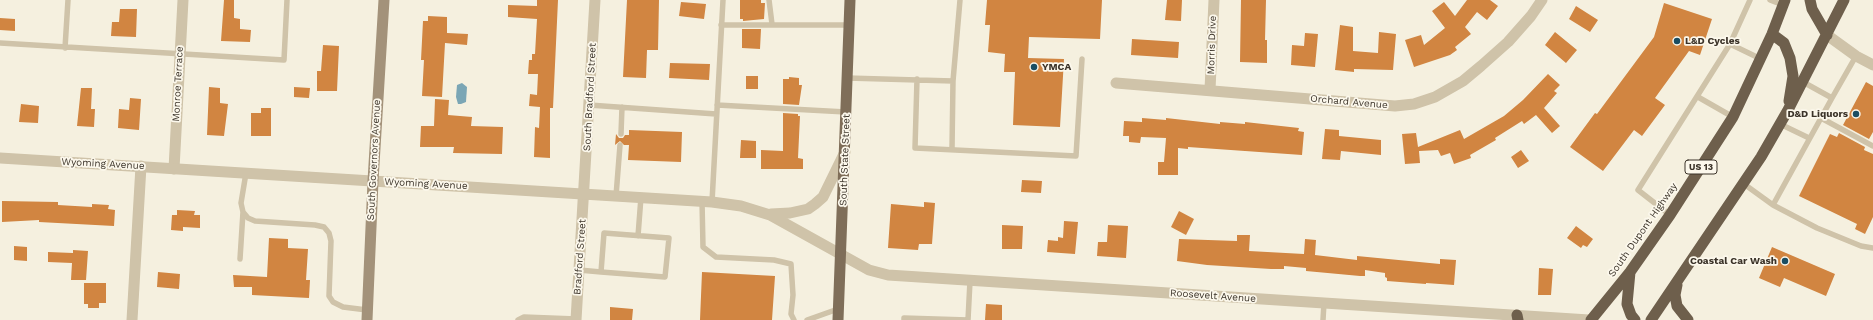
<!DOCTYPE html>
<html>
<head>
<meta charset="utf-8">
<style>
	body { margin:0 }
	canvas { display:block; background:#f5f0df }
</style>
</head>
<body>
<canvas width="1873" height="320"></canvas>
<script>
const c = document.querySelector('canvas').getContext('2d');
c.lineJoin = 'round';
function fill(path, color) { c.fillStyle = color; c.fill(path, 'evenodd'); }
const toPath = rows => new Path2D(rows.map(r => 'M' + r).join(''));
function trace(path, color, width, dash) { c.strokeStyle = color; c.lineWidth = width; c.lineCap = dash ? 'butt' : 'round'; c.setLineDash(dash || []); c.stroke(path); }
function label(font, color, halo, rows, align = 'center') {
  c.font = font + ' "Work Sans",sans-serif'; c.lineWidth = 3.5; c.setLineDash([]); c.textBaseline = 'middle'; c.strokeStyle = halo; c.fillStyle = color; for (const [text, x, y, turn = 0] of rows) {
    c.save(); c.translate(x, y); c.rotate((+turn || 0) * Math.PI / 180); c.textAlign = isNaN(turn) ? turn : align; if (halo) c.strokeText(text, 0, 0); c.fillText(text, 0, 0); c.restore();
  }
}
fill(toPath([
	[462,83,467,87,466,102,461,104,458,104,456,97,457,85]
]), '#7ba6b5');
fill(toPath([
	[224,0,234,0,234,18,240,19,240,29,251,30,250,42,221,41],
	[537,0,558,0,553,108,550,108,550,158,534,157,535,127,539,128,540,107,529,106,530,94,537,95,538,74,528,74,529,60,532,60,532,54,535,54,537,19,508,17,508,5,537,6],
	[627,0,659,0,658,50,647,50,646,78,623,77],
	[740,0,761,0,761,3,765,3,764,19,743,21,743,19,740,19],
	[987,0,1102,0,1100,39,1029,37,1028,58,1064,59,1060,127,1013,125,1015,72,1004,72,1005,54,988,52,990,25,985,25],
	[1167,0,1182,0,1181,21,1165,20],
	[1241,0,1266,0,1265,40,1267,40,1267,63,1240,62],
	[1467,0,1490,0,1498,6,1487,20,1477,12,1465,27,1471,34,1455,47,1457,50,1450,55,1414,67,1405,40,1421,35,1424,45,1445,28,1432,11,1444,2,1455,16],
	[681,2,706,4,704,19,679,16],
	[1664,3,1712,19,1700,55,1689,51,1655,98,1665,105,1642,136,1634,130,1603,171,1570,147,1595,113,1597,114,1654,37],
	[1576,6,1598,20,1590,32,1569,19],
	[120,9,137,9,136,37,111,36,112,22,119,22],
	[428,16,447,17,447,33,468,34,467,45,445,43,442,97,422,96,424,60,421,60,423,21,428,21],
	[0,18,15,19,15,31,0,30],
	[1340,25,1353,27,1353,51,1378,53,1379,32,1396,34,1393,70,1354,69,1354,72,1335,70],
	[742,29,761,29,760,49,742,48],
	[1555,32,1577,50,1566,63,1545,45],
	[1305,33,1318,34,1315,67,1291,65,1292,45,1304,46],
	[1132,39,1179,42,1178,58,1131,55],
	[323,45,339,46,337,91,317,91,317,71,321,71],
	[670,63,710,64,709,80,669,78],
	[1548,74,1560,85,1554,91,1557,93,1544,108,1560,126,1552,133,1536,115,1524,124,1522,121,1495,138,1496,140,1470,155,1471,158,1454,164,1450,153,1441,156,1438,150,1419,151,1420,163,1405,164,1402,134,1416,133,1418,147,1460,130,1464,139,1504,116,1523,100],
	[746,76,758,76,758,89,746,89],
	[789,77,799,78,799,85,802,85,799,105,783,104,783,79,789,79],
	[1866,82,1873,86,1873,132,1869,139,1843,125],
	[209,87,220,88,220,103,228,104,224,136,207,135],
	[294,87,310,88,309,98,294,97],
	[81,88,92,88,91,109,95,109,94,127,77,126],
	[130,98,141,99,139,130,118,128,119,109,129,110],
	[435,99,449,100,448,115,472,117,471,126,503,127,502,154,453,153,454,147,420,147,421,126,434,126],
	[21,104,39,106,38,123,19,122],
	[261,108,271,108,271,136,251,136,251,113,261,113],
	[783,113,798,114,798,116,800,116,798,158,803,159,803,169,761,169,761,150,783,151],
	[1142,118,1166,120,1166,118,1220,124,1220,122,1245,124,1245,122,1299,128,1298,131,1304,132,1302,155,1188,147,1188,149,1178,148,1178,175,1158,175,1158,162,1164,162,1166,138,1141,137,1140,143,1129,142,1129,136,1123,136,1124,121,1142,122],
	[1325,129,1339,130,1339,136,1381,140,1381,155,1341,151,1340,160,1322,159],
	[629,130,682,132,681,162,628,160,629,145,624,145,620,141,615,145,616,134,619,138,623,138,625,135,629,135],
	[1839,133,1865,147,1864,150,1873,154,1873,217,1865,234,1855,229,1857,224,1799,196,1830,134,1837,137],
	[741,140,756,141,756,158,740,158],
	[1521,150,1529,161,1518,168,1511,157],
	[1022,180,1042,181,1041,193,1021,192],
	[2,201,58,202,58,205,92,207,92,204,109,205,108,209,115,210,114,226,39,222,39,220,2,222],
	[924,202,935,203,932,244,919,244,918,250,888,248,891,204,924,207],
	[177,210,195,211,194,215,200,215,200,228,183,227,183,231,171,230,172,215,177,215],
	[1179,211,1194,219,1186,235,1171,227],
	[1064,221,1078,222,1075,254,1047,252,1048,240,1058,241,1058,237,1063,238],
	[1002,225,1023,226,1022,249,1002,249],
	[1108,225,1128,226,1126,258,1097,256,1098,242,1107,242],
	[1576,226,1593,239,1587,247,1583,245,1581,248,1567,238],
	[1237,235,1250,235,1249,251,1304,254,1305,239,1316,240,1315,255,1357,260,1357,256,1440,264,1440,259,1456,260,1454,285,1426,283,1426,284,1387,281,1387,278,1385,277,1385,273,1365,270,1365,276,1360,276,1306,271,1306,268,1284,266,1284,269,1271,269,1207,265,1177,261,1179,239,1237,241],
	[269,238,288,239,288,248,308,249,306,280,310,280,309,298,252,295,252,287,234,287,233,275,267,277],
	[14,246,27,247,27,261,14,260],
	[1772,247,1835,274,1826,296,1784,278,1780,287,1759,278],
	[73,250,88,251,86,280,71,280,72,263,48,262,48,252,73,253],
	[1539,268,1553,269,1551,295,1538,295],
	[158,272,180,274,179,289,157,287],
	[702,272,775,276,772,320,700,320],
	[84,283,106,283,106,303,99,303,99,308,88,308,88,304,84,304],
	[986,304,1002,305,1002,320,985,320],
	[610,307,633,309,632,320,610,320]
]), '#d18541');
trace(toPath([
	[769,0,772,24],
	[1770,0,1783,5],
	[721,25,849,25],
	[0,43,284,60,287,0],
	[1730,44,1761,59],
	[65,48,68,0],
	[847,78,953,81,960,0],
	[917,79,915,148,1076,156,1082,59],
	[1803,82,1832,98,1856,56],
	[1698,97,1733,117],
	[589,105,716,114],
	[717,105,846,112],
	[1821,118,1873,146],
	[1780,124,1809,138],
	[621,134,622,107],
	[952,149,953,81],
	[246,173,241,203,243,212,248,218,255,221,315,225,324,227,329,233,331,241,329,296,333,302,343,307,367,310],
	[1744,184,1773,205,1832,98],
	[616,196,620,145],
	[702,201,703,247,716,257,774,260,791,264,793,295,791,314,794,320],
	[712,202,723,0],
	[1773,205,1817,228,1861,246,1873,248],
	[1670,215,1638,190,1730,44,1750,0],
	[638,236,641,197],
	[240,259,243,212],
	[579,270,601,272,665,277,669,238,604,233,601,272],
	[518,320,524,317,576,319],
	[807,320,838,309],
	[904,320,904,318,968,320,970,281],
	[1323,320,1324,303]
]), '#cfc3a9', 5.5);
trace(toPath([
	[1827,35,1856,56,1873,65],
	[1116,83,1395,106,1414,104,1435,97,1463,81,1481,66,1508,42,1531,16,1542,0],
	[1210,90,1214,0],
	[174,169,183,0],
	[132,320,141,166],
	[576,320,595,0]
]), '#cfc3a9', 11);
trace(toPath([
	[0,158,712,202,741,206,770,215,869,270,888,275,1589,320],
	[771,214,790,213,808,209,815,204,823,197,845,152]
]), '#cfc3a9', 11);
trace(toPath([
	[367,320,373,181,384,0]
]), '#a3927a', 11);
trace(toPath([
	[838,320,850,0]
]), '#7f6e59', 11);
trace(toPath([
	[1810,0,1812,9,1827,35],
	[1772,34,1784,43,1790,58,1793,76,1789,101],
	[1630,272,1627,304,1631,315,1635,320],
	[1677,285,1675,295,1677,306,1688,320],
	[1517,315,1518,320],
	[1591,320,1630,272,1670,215,1733,117,1772,34,1785,0],
	[1651,320,1761,157,1788,110,1844,0]
]), '#6e5f4c', 11);
for (const [x, y, r, color] of [
	[1677,41,4,"#1a4d62"],
	[1034,67,4,"#1a4d62"],
	[1856,114,4,"#1a4d62"],
	[1785,261,4,"#1a4d62"]
]) { const dot = new Path2D(); dot.arc(x, y, r, 0, 2 * Math.PI); c.fillStyle = color; c.fill(dot); trace(dot, '#fcf8ec', 1.5); }
for (const [x, y, w] of [
	[1701,167,32]
]) { const box = new Path2D(); box.roundRect(x - w / 2, y - 7, w, 14, 3); c.fillStyle = '#fcf8ec'; c.fill(box); trace(box, '#3b3329', 1); }
label('bold 9px', '#3b3329', null, [
	["US 13",1701,167]
]);
label('bold 10px', '#3b3329', '#fcf8ec', [
	["L&D Cycles",1685,41],
	["YMCA",1042,67],
	["D&D Liquors",1848,114,"right"],
	["Coastal Car Wash",1777,261,"right"]
], 'left');
label('10px', '#3b3329', '#fcf8ec', [
	["Morris Drive",1212,45,-88],
	["Monroe Terrace",178,84,-87],
	["South Bradford Street",590,97,-87],
	["Orchard Avenue",1349,102,5],
	["South Governors Avenue",374,160,-87],
	["South State Street",845,160,-88],
	["Wyoming Avenue",103,164,3],
	["Wyoming Avenue",426,184,3],
	["South Dupont Highway",1643,230,-55],
	["Bradford Street",580,257,-86],
	["Roosevelt Avenue",1213,296,4]
]);
</script>
</body>
</html>
